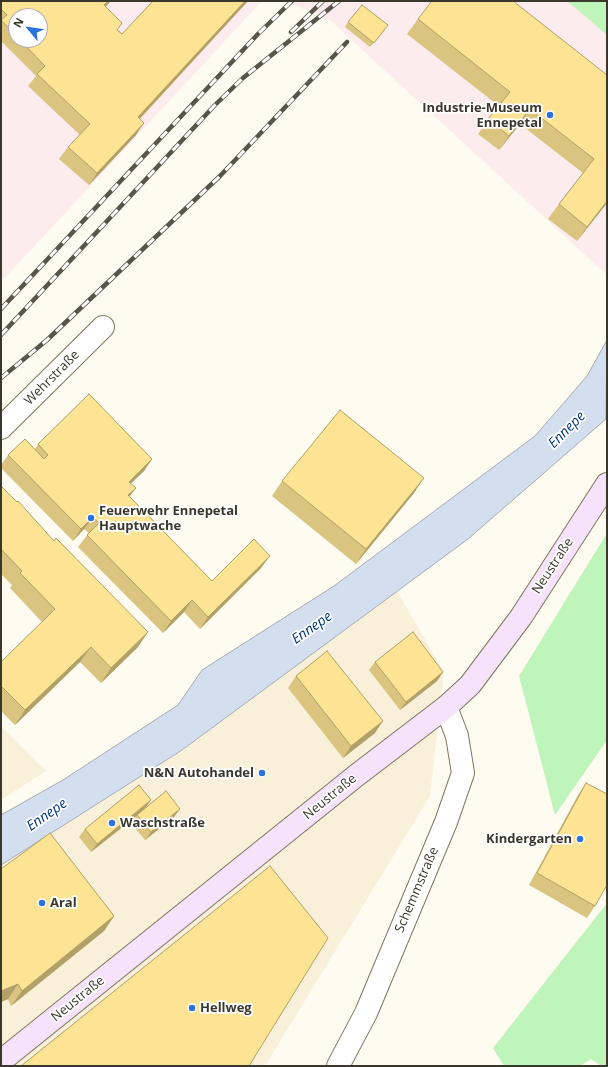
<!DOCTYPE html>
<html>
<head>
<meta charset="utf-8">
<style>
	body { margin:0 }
	#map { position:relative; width:608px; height:1067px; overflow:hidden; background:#fefbf0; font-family:"Open Sans",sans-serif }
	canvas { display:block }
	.frame { position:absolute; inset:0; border:2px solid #3a372d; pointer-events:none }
	.north { position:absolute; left:8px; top:8px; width:40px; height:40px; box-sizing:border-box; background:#fff; border:1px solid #b0afab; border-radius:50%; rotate:299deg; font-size:11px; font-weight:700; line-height:16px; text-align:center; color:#3a372d }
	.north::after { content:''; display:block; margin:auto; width:14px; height:18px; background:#2a72df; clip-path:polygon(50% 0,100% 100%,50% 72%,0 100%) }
</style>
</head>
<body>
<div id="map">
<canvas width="608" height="1067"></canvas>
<div class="frame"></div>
<div class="north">N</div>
</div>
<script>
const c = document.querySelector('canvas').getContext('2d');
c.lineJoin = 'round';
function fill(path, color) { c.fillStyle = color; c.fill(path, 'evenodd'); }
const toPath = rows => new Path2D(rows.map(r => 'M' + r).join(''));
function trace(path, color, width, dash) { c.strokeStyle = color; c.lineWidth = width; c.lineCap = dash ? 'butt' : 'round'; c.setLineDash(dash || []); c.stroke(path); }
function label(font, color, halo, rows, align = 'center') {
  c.font = font + ' "Open Sans",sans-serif'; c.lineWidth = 3.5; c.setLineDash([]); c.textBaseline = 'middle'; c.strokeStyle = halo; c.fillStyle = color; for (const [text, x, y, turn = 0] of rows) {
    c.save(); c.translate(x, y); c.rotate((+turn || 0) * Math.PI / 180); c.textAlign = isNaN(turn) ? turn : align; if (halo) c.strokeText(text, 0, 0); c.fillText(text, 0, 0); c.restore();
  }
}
fill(toPath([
	[397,591,444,672,430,796,265,1066,1,1066,1,865,182,750],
	[1,726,46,771,1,800]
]), '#f9f0da');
fill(toPath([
	[1,1,262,1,1,282],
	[16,16,40,16,40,40,16,40],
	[285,1,607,1,607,275,331,21]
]), '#fceced');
fill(toPath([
	[567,1,607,1,607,35],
	[607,533,607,740,555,815,519,676],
	[607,903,607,1066,601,1066,591,1059,580,1066,504,1066,493,1048]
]), '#bff5ba');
const water = toPath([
	[607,340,606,419,468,539,182,750,1,865,1,815,63,780,178,705,202,670,334,586,535,436,587,376,607,340]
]);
fill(water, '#d3deef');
trace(water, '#a5acb5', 1);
const street = toPath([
	[1,428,103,327],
	[338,1066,366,1013,446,822,463,773,457,736,446,707]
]);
const secondary = toPath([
	[1,1061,357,775,446,707,470,685,521,617,607,484]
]);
trace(street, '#7e775f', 24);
trace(secondary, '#7e775f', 24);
trace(street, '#fff', 22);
trace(secondary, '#f6e2fb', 22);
const rail = toPath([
	[291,32,323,1],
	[1,309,258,34,292,1],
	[1,335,215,105,243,78,339,1],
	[1,378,47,340,220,176,347,42]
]);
trace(rail, '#58554b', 4.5);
trace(rail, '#fff', 3, [9]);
fill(toPath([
	[1,1,106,6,118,30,122,34,153,1,248,1,140,119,136,135,89,185,59,159,68,147,80,135,28,86,36,76,1,41],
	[16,16,40,40,16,40],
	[418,19,607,75,607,203,577,241,548,219,559,204,583,173,520,124,499,150,478,134,499,106,407,34],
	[348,22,385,30,370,47,345,27],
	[38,444,152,459,144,471,131,483,130,497,212,581,261,568,200,629,184,612,163,633,78,547,89,533,84,529,73,541,1,468,1,465,8,455,35,449],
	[282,481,414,493,356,564,272,496],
	[1,486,138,647,101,683,80,662,15,725,1,711,1,662,42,622,10,588,12,585,1,574],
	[375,662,443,672,437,681,400,710,369,670],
	[296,676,375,733,343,758,288,688],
	[586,783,595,906,587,918,529,885,578,795],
	[146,808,174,817,145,840,131,823,137,816,91,852,79,837,85,829],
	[1,869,114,916,104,931,11,1006,8,999,1,1002]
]), '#dac47f');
fill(toPath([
	[108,1,111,1,96,17,104,5],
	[245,1,248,1,130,129,138,117],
	[530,109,520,124,499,150,509,136],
	[144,123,136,135,89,185,97,173],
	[607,201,607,203,577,241,587,227],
	[152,459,144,471,121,493,129,482],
	[424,478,414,493,356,564,366,549],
	[136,488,127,500,128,495],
	[93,517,84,529,73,541,81,529],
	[270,556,261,568,200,629,208,617],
	[192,600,184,612,163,633,171,621],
	[148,632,138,647,101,683,111,668],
	[91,647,80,662,15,725,25,710],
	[443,672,437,681,400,710,406,702],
	[383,721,375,733,343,758,351,746],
	[151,800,145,809,91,852,97,844],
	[180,809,174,817,145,840,151,832],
	[114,916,104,931,11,1006,22,991],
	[18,984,8,999,1,1002,1,991]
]), '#b1a068');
const building = toPath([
	[1,1,108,1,104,5,122,23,117,30,122,34,153,1,245,1,138,117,144,123,97,173,68,147,90,124,37,74,45,66,20,40,40,40,40,16,16,16,16,36,1,20,7,15,1,9,1,1],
	[432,1,513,1,607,75,607,201,587,227,559,204,594,159,530,109,509,136,488,119,510,92,418,19,432,1],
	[362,5,388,25,374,43,348,22,362,5],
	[89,394,152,459,129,482,136,488,128,495,212,581,254,539,270,556,208,617,192,600,171,621,87,535,99,523,93,517,81,529,8,455,25,439,44,459,48,455,38,444,89,394],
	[340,410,424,478,366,549,282,481,340,410],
	[1,486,17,502,18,501,54,541,56,538,148,632,111,668,91,647,25,710,1,686,1,662,55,609,20,573,22,571,1,549,1,486],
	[413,632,443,672,406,702,375,662,413,632],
	[327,651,383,721,351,746,296,676,327,651],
	[586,783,607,794,607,885,595,906,537,873,586,783],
	[139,785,151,800,97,844,85,829,139,785],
	[166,791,180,809,151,832,137,815,166,791],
	[50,833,114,916,22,991,18,984,1,991,1,869,50,833],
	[270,866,328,938,249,1066,21,1066,270,866]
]);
fill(building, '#fde494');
trace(building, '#b1a068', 1);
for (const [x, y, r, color] of [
	[550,115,4,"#2a72df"],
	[91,518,4,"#2a72df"],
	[262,773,4,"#2a72df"],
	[112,823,4,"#2a72df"],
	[580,839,4,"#2a72df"],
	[42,903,4,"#2a72df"],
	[192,1008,4,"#2a72df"]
]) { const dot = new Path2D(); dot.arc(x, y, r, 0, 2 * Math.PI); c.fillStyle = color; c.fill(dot); trace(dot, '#fff', 1.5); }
label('bold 13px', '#3a372d', '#fff', [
	["Industrie-Museum",542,108,"right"],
	["Ennepetal",542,123,"right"],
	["Feuerwehr Ennepetal",99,511],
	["Hauptwache",99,526],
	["N&N Autohandel",254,773,"right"],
	["Waschstraße",120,823],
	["Kindergarten",572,839,"right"],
	["Aral",50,903],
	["Hellweg",200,1008]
], 'left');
label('13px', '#3a372d', '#fff', [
	["Wehrstraße",52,378,-45],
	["Neustraße",553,566,-57],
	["Neustraße",330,797,-39],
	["Schemmstraße",417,890,-67],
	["Neustraße",78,999,-39]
]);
label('italic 14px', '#03387c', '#fff', [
	["Ennepe",567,430,-45],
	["Ennepe",312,628,-35],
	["Ennepe",47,815,-35]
]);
</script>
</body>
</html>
